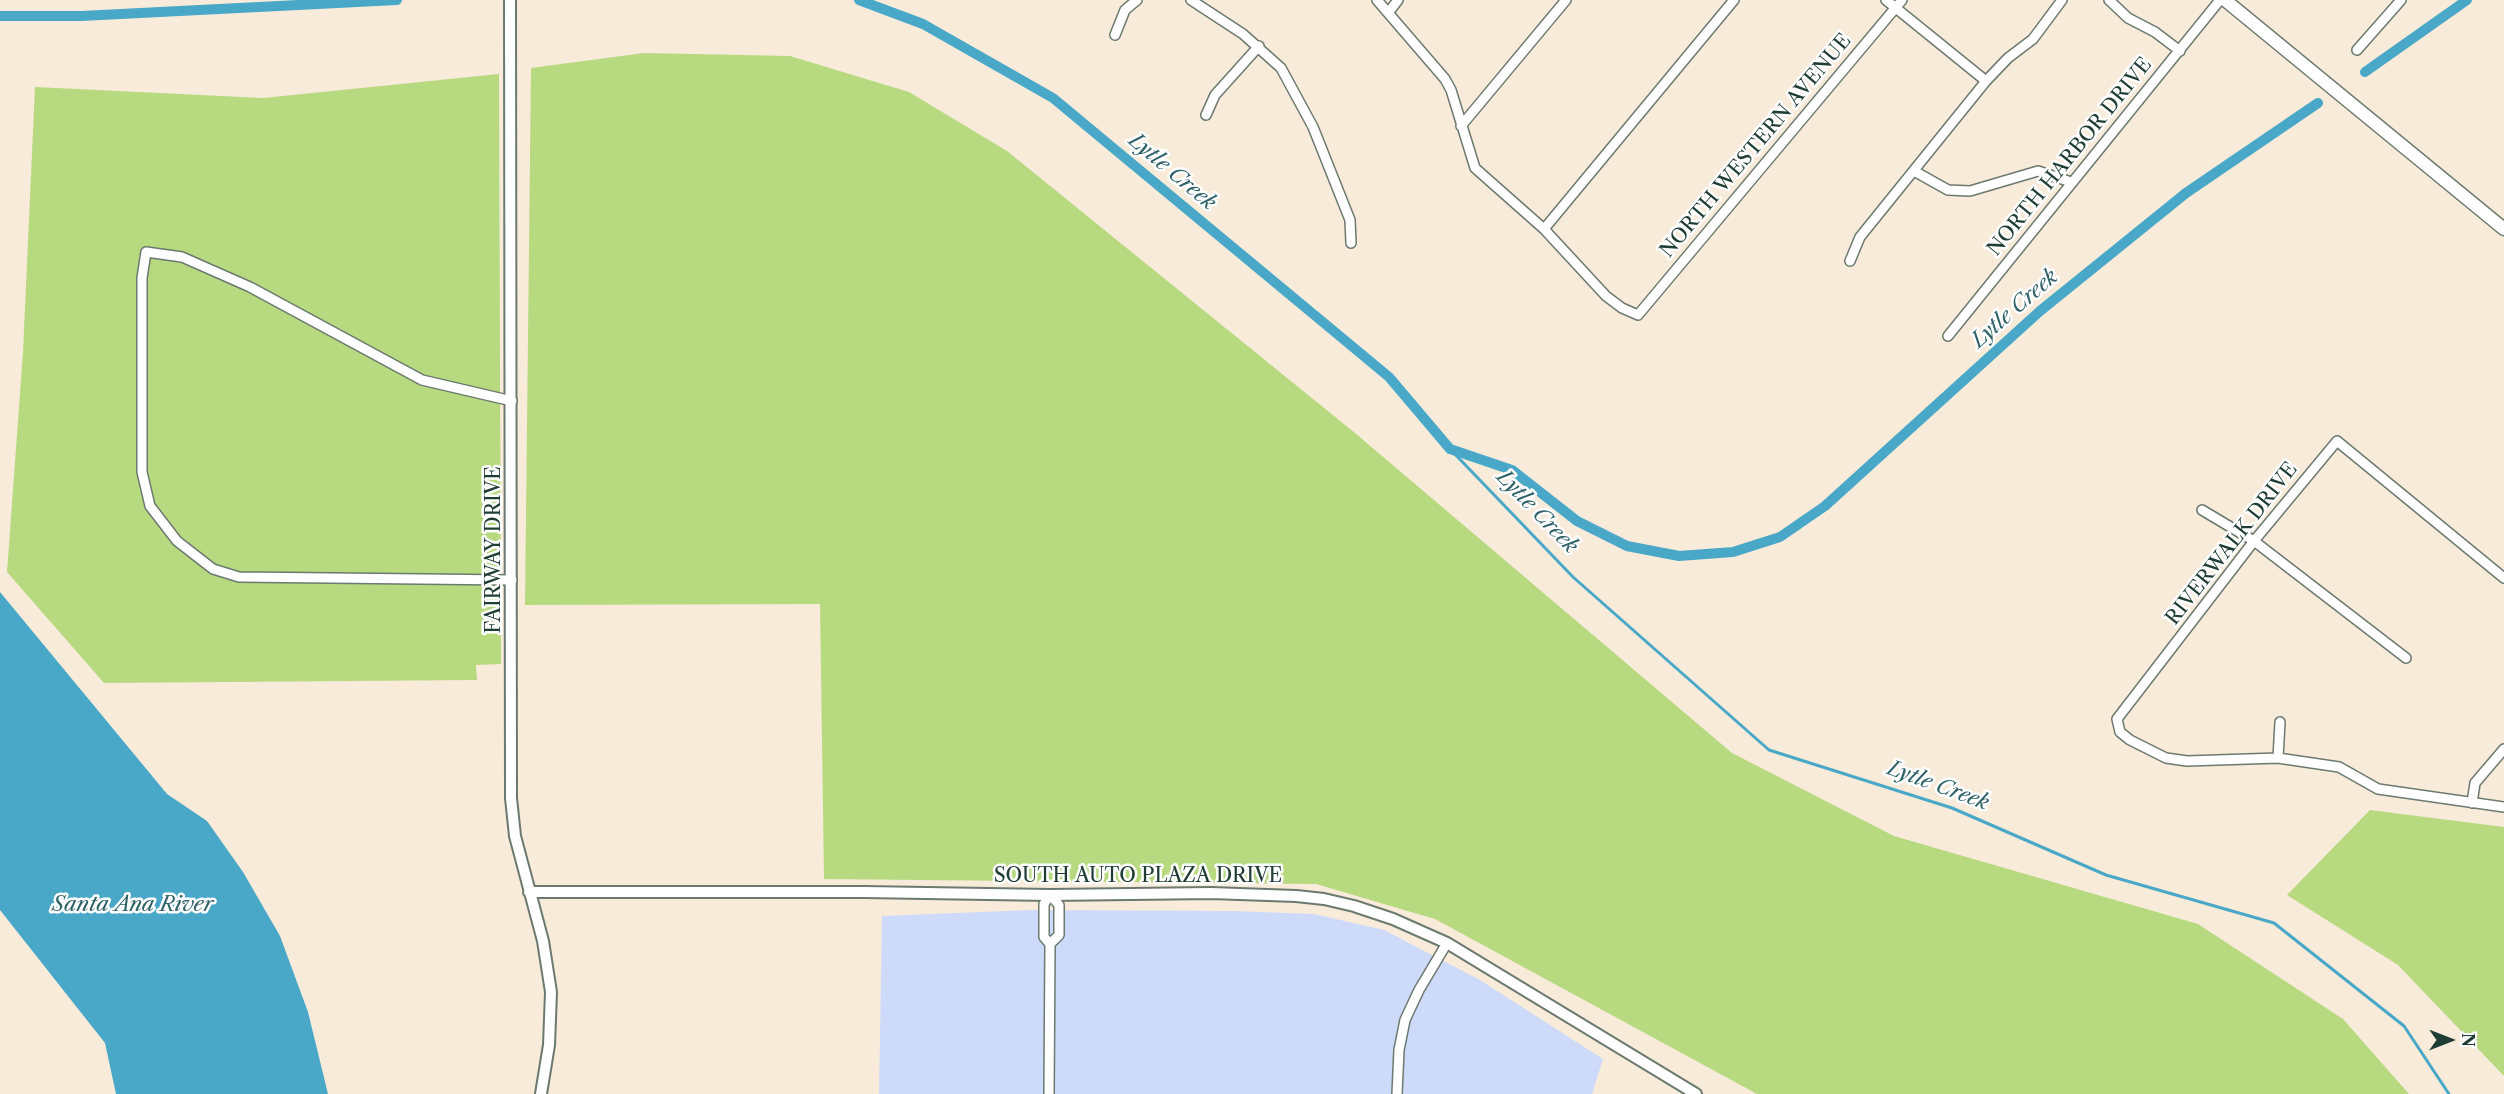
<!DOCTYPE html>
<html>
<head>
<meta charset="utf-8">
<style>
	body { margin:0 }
	#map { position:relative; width:2504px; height:1094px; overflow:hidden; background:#f8ebda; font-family:"Libre Caslon Text",serif }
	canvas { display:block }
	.north { position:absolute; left:2420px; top:1010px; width:60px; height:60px; -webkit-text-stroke:4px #fff; paint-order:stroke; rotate:90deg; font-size:16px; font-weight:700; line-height:24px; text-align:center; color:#1f3d34 }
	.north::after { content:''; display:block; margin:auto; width:21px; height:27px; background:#1f3d34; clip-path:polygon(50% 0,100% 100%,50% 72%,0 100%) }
</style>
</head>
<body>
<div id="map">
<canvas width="2504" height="1094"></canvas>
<div class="north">N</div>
</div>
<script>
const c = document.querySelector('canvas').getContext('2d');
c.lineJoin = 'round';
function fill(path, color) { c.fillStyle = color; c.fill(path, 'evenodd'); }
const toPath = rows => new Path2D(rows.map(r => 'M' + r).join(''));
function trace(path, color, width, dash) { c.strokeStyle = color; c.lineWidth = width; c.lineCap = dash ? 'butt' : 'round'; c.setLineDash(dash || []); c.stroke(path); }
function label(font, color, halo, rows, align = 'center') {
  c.font = font + ' "Libre Caslon Text",serif'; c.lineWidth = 5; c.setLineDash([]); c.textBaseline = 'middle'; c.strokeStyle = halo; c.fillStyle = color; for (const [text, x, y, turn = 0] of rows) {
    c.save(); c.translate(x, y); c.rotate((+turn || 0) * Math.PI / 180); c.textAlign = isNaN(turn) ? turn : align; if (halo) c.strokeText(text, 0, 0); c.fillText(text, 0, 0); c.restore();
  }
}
fill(toPath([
	[1031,910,1233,911,1314,914,1384,930,1480,980,1603,1059,1592,1094,879,1094,882,916]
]), '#cedafa');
fill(toPath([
	[644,53,790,56,909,92,1007,151,1355,433,1732,753,1894,836,2198,924,2343,1019,2409,1094,1757,1094,1435,919,1316,884,824,879,820,604,525,605,531,68],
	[499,74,501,664,476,665,477,680,104,683,7,572,23,352,35,87,263,98],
	[2370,810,2504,827,2504,1076,2398,965,2287,895]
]), '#b7d980');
fill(toPath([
	[0,592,167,794,207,821,243,872,280,936,308,1012,328,1094,116,1094,105,1043,0,910]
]), '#49a8c8');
trace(toPath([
	[1450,449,1573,577,1769,750,1952,808,2106,875,2274,923,2404,1026,2449,1094]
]), '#49a8c8', 3);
trace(toPath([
	[859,0,923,24,1053,98,1389,377,1450,449,1512,470,1577,521,1627,546,1679,556,1733,552,1780,537,1825,506,2040,311,2186,193,2318,103],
	[0,16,81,16,397,0],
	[2365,72,2467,0]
]), '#49a8c8', 10);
const minor = toPath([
	[1191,0,1243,34,1281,68,1313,127,1350,220,1351,243],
	[1377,0,1445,79,1451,90,1475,168,1544,229,1606,296,1622,308,1638,315,1902,0],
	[1886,0,1986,81],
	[2109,0,2128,18,2155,32,2180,51],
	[1388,13,1398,0],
	[1115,35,1125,10,1137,0],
	[2357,50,2401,0],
	[1206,115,1215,95,1259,46],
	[1461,126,1566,0],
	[1914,171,1948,190,1970,191,2038,171,2071,182],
	[1544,229,1734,0],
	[1850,261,1860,237,1986,81,2008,58,2033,39,2062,0],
	[1948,336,2220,0],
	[2202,510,2254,541,2406,658],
	[2504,578,2337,441,2254,541,2117,719,2120,732,2130,740,2166,758,2187,761,2278,758,2339,767,2378,789,2504,807],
	[512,580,239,577,213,569,177,541,150,506,142,472,142,278,146,252,182,257,250,287,422,380,512,401],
	[2278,758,2280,722],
	[2472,803,2475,783,2504,749],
	[1049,1094,1050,944,1044,937,1044,904,1050,895,1059,905,1059,935,1050,944],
	[1397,1094,1399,1050,1405,1020,1419,990,1447,943]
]);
const tertiary = toPath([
	[510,0,511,798,515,836,543,941,551,992,549,1045,541,1094],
	[529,892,864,892,1050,895,1211,893,1296,896,1324,899,1354,906,1393,919,1447,943,1696,1094]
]);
const secondary = toPath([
	[2225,0,2504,229]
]);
trace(minor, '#6b7a6e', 12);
trace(tertiary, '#6b7a6e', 14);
trace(secondary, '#6b7a6e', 15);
trace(minor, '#fff', 9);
trace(tertiary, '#fff', 10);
trace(secondary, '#fff', 12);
label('20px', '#1f3d34', '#fff', [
	["NORTH WESTERN AVENUE",1756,146,-50],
	["NORTH HARBOR DRIVE",2070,157,-51],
	["RIVERWALK DRIVE",2232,544,-52],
	["FAIRWAY DRIVE",494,550,-90],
	["SOUTH AUTO PLAZA DRIVE",1138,876]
]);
label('italic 21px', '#2e6268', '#fff', [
	["Lytle Creek",1172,172,40],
	["Lytle Creek",2015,309,-41],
	["Lytle Creek",1537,512,46],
	["Lytle Creek",1938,786,20],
	["Santa Ana River",133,905]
]);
</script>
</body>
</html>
